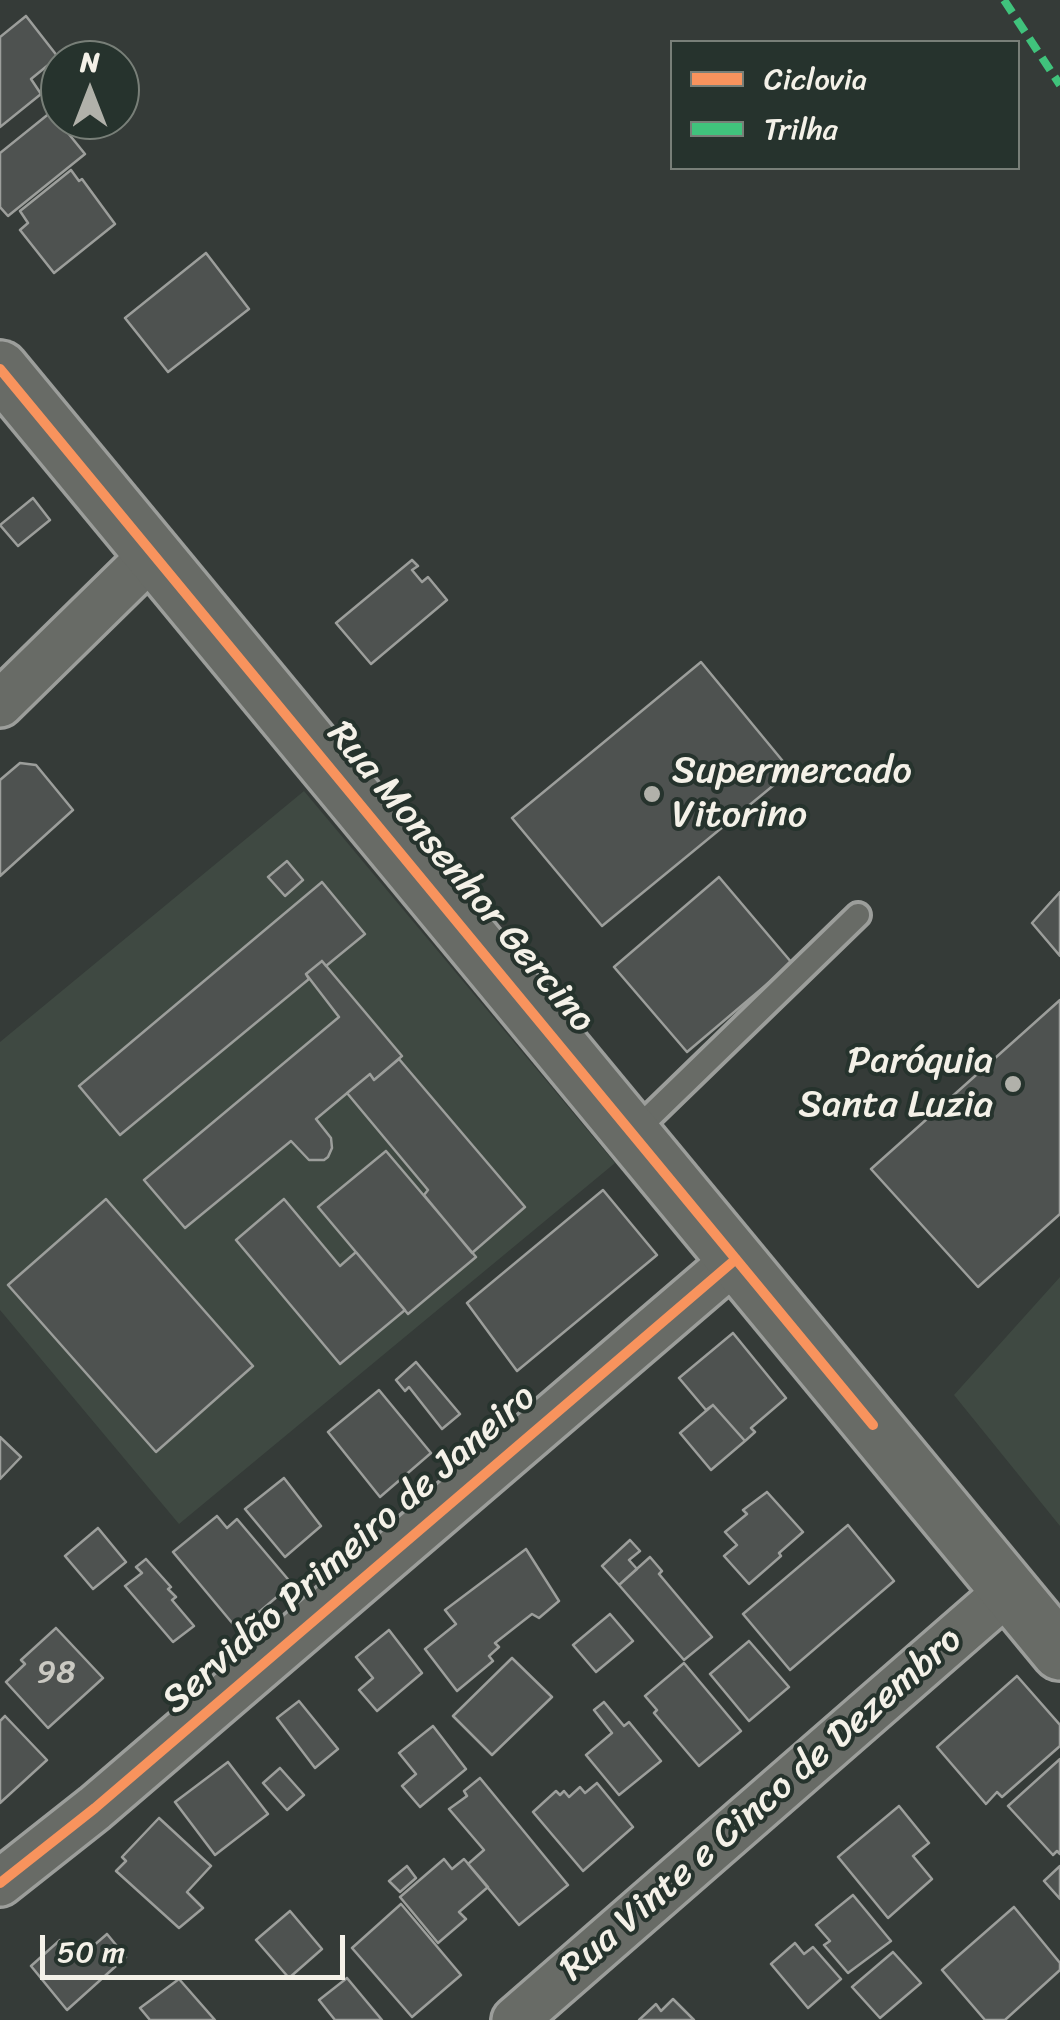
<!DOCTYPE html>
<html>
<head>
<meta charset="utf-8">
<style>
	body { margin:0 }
	#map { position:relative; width:1060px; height:2020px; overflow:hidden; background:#353b38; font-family:Sriracha,sans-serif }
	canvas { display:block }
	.legend { position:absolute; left:670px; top:40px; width:350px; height:130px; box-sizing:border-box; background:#26332d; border:2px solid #787f78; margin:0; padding:12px 18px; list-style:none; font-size:30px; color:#f4f1e8 }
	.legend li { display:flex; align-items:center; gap:20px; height:50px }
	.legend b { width:50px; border:2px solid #787f78 }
	.north { position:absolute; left:40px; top:40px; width:100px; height:100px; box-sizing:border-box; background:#26332d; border:2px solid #787f78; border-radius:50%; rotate:0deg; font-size:28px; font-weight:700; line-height:40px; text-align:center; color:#f4f1e8 }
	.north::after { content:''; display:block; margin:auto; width:35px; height:45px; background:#b1b1aa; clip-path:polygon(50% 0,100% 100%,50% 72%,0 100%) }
	.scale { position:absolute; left:40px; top:1935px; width:305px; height:45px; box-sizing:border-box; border:5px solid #f4f1e8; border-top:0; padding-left:12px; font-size:30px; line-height:35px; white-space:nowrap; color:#f4f1e8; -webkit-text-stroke:8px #26332d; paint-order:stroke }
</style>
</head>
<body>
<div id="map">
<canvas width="1060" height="2020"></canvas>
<ul class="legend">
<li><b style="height:12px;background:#f8935d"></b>Ciclovia</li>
<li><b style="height:12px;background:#40c37c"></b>Trilha</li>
</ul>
<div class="north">N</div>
<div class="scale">50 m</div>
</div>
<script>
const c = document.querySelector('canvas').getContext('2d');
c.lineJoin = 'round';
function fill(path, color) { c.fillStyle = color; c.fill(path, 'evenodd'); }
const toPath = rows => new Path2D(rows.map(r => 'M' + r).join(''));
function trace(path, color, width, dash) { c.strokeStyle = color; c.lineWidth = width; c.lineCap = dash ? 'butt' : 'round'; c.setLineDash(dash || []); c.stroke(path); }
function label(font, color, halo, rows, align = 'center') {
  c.font = font + ' Sriracha,sans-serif'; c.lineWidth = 8; c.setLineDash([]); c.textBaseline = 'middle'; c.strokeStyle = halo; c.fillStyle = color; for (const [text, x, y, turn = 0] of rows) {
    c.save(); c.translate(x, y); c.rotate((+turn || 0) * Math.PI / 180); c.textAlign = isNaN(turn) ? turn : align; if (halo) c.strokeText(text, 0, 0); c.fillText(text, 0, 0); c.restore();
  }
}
fill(toPath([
	[304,791,615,1163,179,1524,0,1310,0,1042],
	[1060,1277,1060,1526,954,1395]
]), '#3f4942');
const building = toPath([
	[26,16,58,57,31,79,41,94,0,127,0,37,26,16],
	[51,112,85,154,8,216,0,207,0,153,51,112],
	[71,170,79,181,82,179,115,224,54,273,20,230,28,223,20,211,71,170],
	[206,253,249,309,168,372,125,318,206,253],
	[33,498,50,520,18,546,0,525,33,498],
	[412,560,418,566,412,570,422,582,428,577,447,600,371,664,336,623,412,560],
	[701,662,791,771,602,926,512,818,701,662],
	[20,763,36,765,73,810,0,876,0,780,20,763],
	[287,861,303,880,285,896,268,877,287,861],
	[719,877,792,963,687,1052,614,967,719,877],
	[322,882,365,934,326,966,322,961,306,974,309,979,120,1135,79,1086,322,882],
	[1060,892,1060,956,1032,923,1060,892],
	[322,961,402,1056,374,1080,370,1074,316,1119,331,1138,332,1148,328,1157,324,1160,309,1160,291,1141,185,1228,144,1180,339,1017,306,974,322,961],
	[1060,1000,1060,1214,978,1287,871,1169,1060,1000],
	[399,1059,525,1207,472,1253,424,1195,428,1190,347,1093,370,1074,374,1080,399,1059],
	[386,1151,476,1257,408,1314,318,1207,386,1151],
	[603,1190,657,1255,517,1371,467,1303,603,1190],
	[106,1199,253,1366,156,1452,8,1285,106,1199],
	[284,1199,340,1266,356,1252,405,1310,340,1364,236,1240,284,1199],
	[733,1333,786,1398,751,1428,755,1432,745,1441,713,1405,706,1410,679,1378,733,1333],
	[416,1362,460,1414,442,1429,409,1387,405,1391,396,1380,416,1362],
	[379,1390,431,1453,380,1497,328,1432,379,1390],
	[713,1405,745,1441,711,1470,680,1433,713,1405],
	[0,1437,21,1457,0,1479,0,1437],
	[284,1478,321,1526,285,1557,245,1509,284,1478],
	[767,1492,803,1532,779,1553,781,1556,749,1584,724,1556,737,1545,725,1532,747,1514,743,1510,767,1492],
	[217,1516,227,1528,237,1519,292,1584,238,1630,173,1552,217,1516],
	[848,1525,894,1581,790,1670,743,1614,848,1525],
	[98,1528,126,1562,93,1589,65,1556,98,1528],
	[630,1540,640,1551,629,1560,637,1569,619,1585,602,1566,630,1540],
	[526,1549,559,1601,539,1618,532,1614,495,1643,499,1647,489,1656,493,1661,457,1691,425,1649,456,1624,445,1610,526,1549],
	[650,1557,662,1571,659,1574,712,1637,684,1660,619,1585,650,1557],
	[146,1559,171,1587,168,1589,176,1597,172,1600,194,1626,173,1642,125,1586,142,1573,136,1567,146,1559],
	[610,1614,633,1641,596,1672,573,1645,610,1614],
	[56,1628,103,1678,48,1728,6,1682,25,1664,21,1660,56,1628],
	[389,1630,422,1673,377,1711,359,1690,373,1678,356,1657,389,1630],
	[749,1641,789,1687,749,1721,710,1674,749,1641],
	[512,1658,552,1697,492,1755,453,1716,512,1658],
	[684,1663,741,1731,699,1766,654,1713,657,1710,645,1696,684,1663],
	[1017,1676,1060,1725,1060,1746,1002,1797,997,1792,986,1804,937,1747,1017,1676],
	[299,1701,338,1749,315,1768,277,1718,299,1701],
	[604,1702,624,1726,629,1722,661,1761,619,1795,586,1755,612,1733,594,1710,604,1702],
	[5,1716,47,1760,0,1803,0,1721,5,1716],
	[433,1726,466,1769,420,1807,402,1786,416,1774,399,1753,433,1726],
	[1060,1759,1060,1854,1057,1851,1053,1855,1008,1806,1060,1759],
	[228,1762,268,1814,215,1855,175,1802,228,1762],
	[280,1768,304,1795,287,1810,263,1783,280,1768],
	[480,1778,568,1885,519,1925,468,1864,484,1850,449,1809,467,1796,464,1791,480,1778],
	[597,1783,633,1827,583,1871,533,1812,556,1791,560,1795,564,1791,569,1797,580,1787,585,1793,597,1783],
	[899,1806,929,1843,913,1856,932,1879,888,1918,838,1857,899,1806],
	[159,1818,211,1866,187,1892,203,1908,179,1928,116,1871,126,1861,122,1857,159,1818],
	[444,1859,452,1869,464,1859,488,1887,459,1912,466,1919,438,1943,400,1897,444,1859],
	[407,1866,416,1878,400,1892,389,1881,407,1866],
	[1060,1866,1060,1899,1044,1881,1060,1866],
	[853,1895,891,1941,848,1973,824,1945,830,1941,816,1925,853,1895],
	[401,1904,461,1975,412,2017,352,1948,401,1904],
	[1014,1907,1060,1963,1060,1970,1005,2020,985,2020,942,1970,1014,1907],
	[290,1911,322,1949,289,1978,256,1940,290,1911],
	[107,1934,126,1957,67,2010,31,1966,60,1940,77,1960,107,1934],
	[795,1943,804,1954,813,1947,841,1979,808,2008,771,1964,795,1943],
	[893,1952,921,1983,880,2018,852,1987,893,1952],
	[347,1978,382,2020,335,2020,319,2000,347,1978],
	[179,1979,215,2020,150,2020,140,2008,179,1979],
	[673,1999,694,2020,639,2020,656,2004,661,2011,673,1999]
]);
fill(building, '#4e5250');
trace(building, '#9c9e9b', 2.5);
const service = toPath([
	[632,1134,858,915]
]);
const minor = toPath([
	[0,704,153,554],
	[0,1883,95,1808,736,1259],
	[515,2020,1009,1590]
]);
const primary = toPath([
	[0,369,1060,1652]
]);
trace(service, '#9c9e9b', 30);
trace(minor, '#9c9e9b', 52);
trace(primary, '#9c9e9b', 62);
trace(service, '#686b66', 22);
trace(minor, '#686b66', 45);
trace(primary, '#686b66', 55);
trace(toPath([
	[1004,0,1060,85]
]), '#40c37c', 8, [15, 8]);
trace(toPath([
	[0,369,873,1425],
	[0,1883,95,1808,736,1259]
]), '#f8935d', 10);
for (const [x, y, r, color] of [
	[652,794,10,"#b1b1aa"],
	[1013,1084,10,"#b1b1aa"]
]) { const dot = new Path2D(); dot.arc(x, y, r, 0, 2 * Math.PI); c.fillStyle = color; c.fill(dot); trace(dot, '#26332d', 4); }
label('32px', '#cac9c2', null, [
	["98",56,1674]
]);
label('38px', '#f4f1e8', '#26332d', [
	["Supermercado",672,772],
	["Vitorino",672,816],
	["Paróquia",993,1062,"right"],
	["Santa Luzia",993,1106,"right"]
], 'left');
label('38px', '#f4f1e8', '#26332d', [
	["Rua Monsenhor Gercino",460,878,50],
	["Servidão Primeiro de Janeiro",350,1550,-41],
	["Rua Vinte e Cinco de Dezembro",762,1805,-41]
]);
</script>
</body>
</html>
